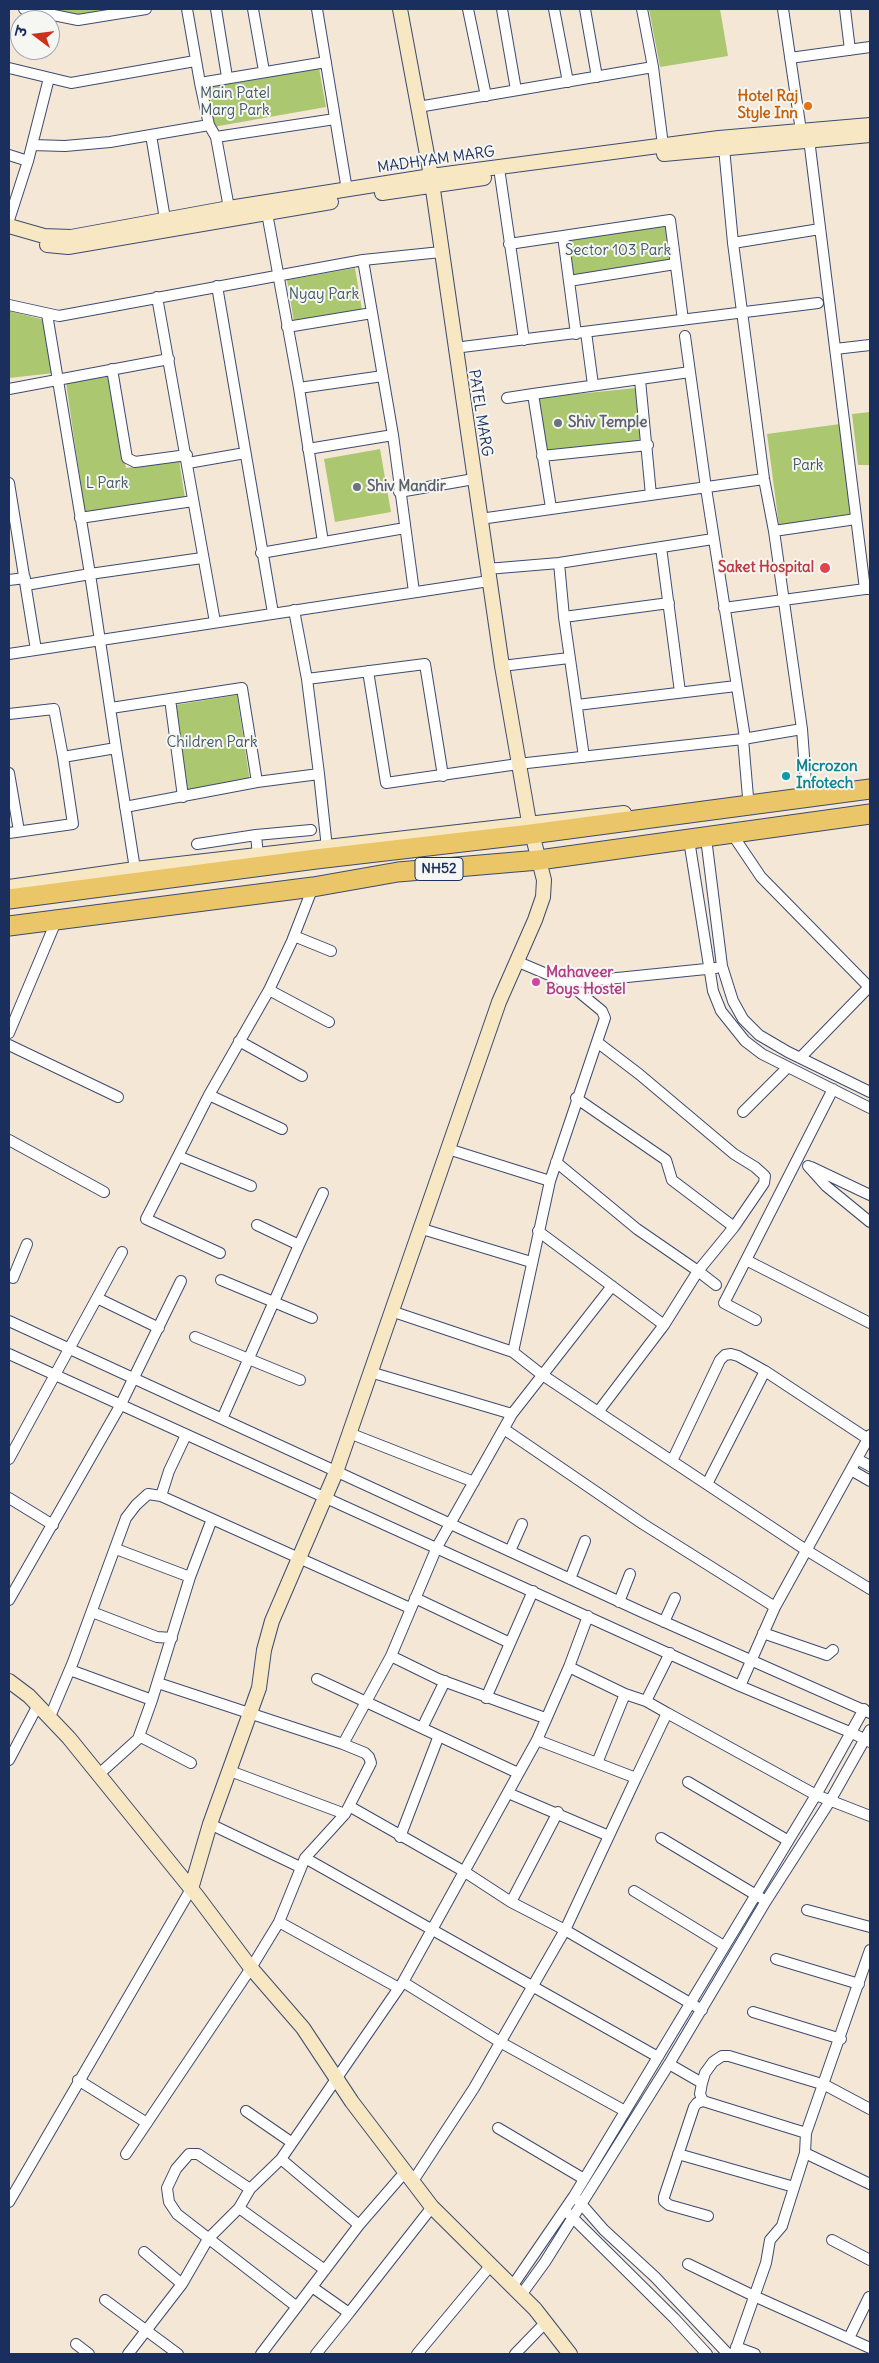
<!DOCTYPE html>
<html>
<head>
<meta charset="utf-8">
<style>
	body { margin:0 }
	#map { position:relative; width:879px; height:2363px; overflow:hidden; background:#f5e7d6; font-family:Delius,"Playpen Sans Deva",sans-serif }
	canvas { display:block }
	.frame { position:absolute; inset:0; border:10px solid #1b2f5e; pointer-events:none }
	.north { position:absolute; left:10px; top:10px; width:50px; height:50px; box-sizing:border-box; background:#f6f6f2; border:1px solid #9ea6b7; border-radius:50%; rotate:285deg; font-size:14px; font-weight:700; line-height:20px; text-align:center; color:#1b2f5e }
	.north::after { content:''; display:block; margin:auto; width:18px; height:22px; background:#c8321e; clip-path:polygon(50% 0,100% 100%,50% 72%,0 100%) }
</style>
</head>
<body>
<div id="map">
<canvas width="879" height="2363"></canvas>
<div class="frame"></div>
<div class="north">उ</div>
</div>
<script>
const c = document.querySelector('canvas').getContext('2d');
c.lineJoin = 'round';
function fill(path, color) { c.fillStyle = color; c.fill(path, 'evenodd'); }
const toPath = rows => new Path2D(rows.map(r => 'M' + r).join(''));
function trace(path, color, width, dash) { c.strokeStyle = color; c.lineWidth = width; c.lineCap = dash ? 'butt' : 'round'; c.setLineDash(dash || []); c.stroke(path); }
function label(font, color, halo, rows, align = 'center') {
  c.font = font + ' Delius,sans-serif'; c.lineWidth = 4; c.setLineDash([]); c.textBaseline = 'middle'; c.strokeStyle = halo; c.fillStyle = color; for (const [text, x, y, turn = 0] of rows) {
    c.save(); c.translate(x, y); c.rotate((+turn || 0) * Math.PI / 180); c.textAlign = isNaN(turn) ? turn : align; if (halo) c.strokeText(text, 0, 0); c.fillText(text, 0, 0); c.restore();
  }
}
fill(toPath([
	[42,9,123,9,78,20],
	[649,9,720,9,728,56,660,67],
	[319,68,326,107,213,127,203,87],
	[670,220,675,264,569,281,563,236],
	[355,268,362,310,294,322,287,280],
	[9,311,45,320,54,373,9,378],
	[112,376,126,468,179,460,185,498,85,513,66,383],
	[636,388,641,441,545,450,538,398],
	[870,412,870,465,858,465,852,414],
	[840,424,850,514,779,525,767,434],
	[380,449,391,512,335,522,324,459],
	[237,695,250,782,188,791,175,705]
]), '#abc870');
const street = toPath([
	[24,9,78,20,146,9],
	[187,9,200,83,209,125,216,137,229,208],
	[216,9,227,77],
	[253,9,264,71],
	[317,9,347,190],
	[468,9,486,96],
	[502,9,516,90],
	[554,9,568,82],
	[585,9,597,77],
	[642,9,653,67,663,145],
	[783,9,801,131,809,139,865,589,870,589],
	[845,9,850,50],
	[790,58,870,47],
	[9,68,71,83,195,61],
	[200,83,326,62],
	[418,107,653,67],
	[151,135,165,219],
	[216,137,335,119],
	[32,145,65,146,110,142,209,125],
	[724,148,733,243,764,479,774,531,802,729,807,797],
	[9,155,28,161],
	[500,175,524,340],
	[267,213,299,388,323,542],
	[9,220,28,161,49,78],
	[733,243,820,229],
	[509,244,563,236],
	[363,260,393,435,414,592],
	[569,281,675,264],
	[217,286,273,613],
	[157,297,215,622],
	[9,305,59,316,363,260,441,252],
	[287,327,372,313],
	[586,332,593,385],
	[576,334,563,236,670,220,683,320],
	[685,336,706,488,745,738],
	[454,348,818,303],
	[835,349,870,345],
	[112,369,127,458,135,462,187,455],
	[640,380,651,495],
	[299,388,383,376],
	[9,389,169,359],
	[507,398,533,394],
	[308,449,393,435],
	[542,456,648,445],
	[188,463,245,453],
	[9,483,36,650],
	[399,492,474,479],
	[551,508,533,394,690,372],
	[80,518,193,501],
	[480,519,764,479],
	[774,531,856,519],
	[661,547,680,692],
	[261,553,405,528],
	[559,563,564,617,584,757],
	[487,569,559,563,713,539],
	[9,580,25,578],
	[26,585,90,574,47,314],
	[724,608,865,589],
	[294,610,307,679,319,774],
	[564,617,669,603],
	[9,654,489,581],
	[502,666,569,658],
	[368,671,386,783,518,764,743,739,802,729],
	[307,679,425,664,443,776],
	[170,699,183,797],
	[577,705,736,686],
	[111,708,242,688,257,782],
	[9,714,54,709,63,757,116,748,90,574,202,558],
	[743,739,748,797],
	[116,748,135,869],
	[9,773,19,831],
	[125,807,257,782,319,774,327,848],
	[9,833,73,824,63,757],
	[732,834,761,877,869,987,800,1058],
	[256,835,311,830],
	[706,838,722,966,733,1001,743,1019,759,1035,788,1052,870,1092],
	[689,840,713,991,721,1011,745,1041,762,1054,870,1108],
	[197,844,256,835,258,856],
	[294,936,331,951],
	[568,983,716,968],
	[269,990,329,1022],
	[9,1033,57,919],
	[239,1041,302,1076],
	[597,1042,639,1074,734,1154,755,1167,765,1176,764,1183,734,1227,698,1271,716,1285],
	[9,1045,118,1097],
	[209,1095,282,1129],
	[576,1098,666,1160,672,1180,734,1227],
	[743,1112,788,1067],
	[9,1140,104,1192],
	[448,1149,550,1181],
	[178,1156,251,1186],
	[556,1162,637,1229,698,1271,664,1325],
	[808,1166,826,1186,870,1222],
	[811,1167,870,1195],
	[419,1228,531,1262],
	[538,1231,664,1325,598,1412],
	[299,1245,323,1193],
	[220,1253,146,1219,209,1095,269,990,292,941,313,887],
	[746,1260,833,1089],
	[13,1278,27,1244],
	[221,1280,312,1318],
	[97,1298,159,1328],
	[391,1311,513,1352,541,1374,598,1412,806,1550,870,1589],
	[756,1320,724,1303,746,1260,870,1323],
	[9,1321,642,1612,870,1713],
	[195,1337,300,1380],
	[513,1352,550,1181,605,1018,602,1011,568,983,516,961],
	[9,1354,740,1686,852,1733,870,1742],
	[370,1372,512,1414],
	[222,1419,299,1245,257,1225],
	[504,1429,643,1524,775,1607],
	[349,1433,474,1482],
	[9,1459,122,1252],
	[857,1459,870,1466],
	[672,1461,720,1360,725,1355,731,1354,738,1356,765,1371,868,1439],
	[851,1470,870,1481],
	[707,1484,765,1371],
	[161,1496,169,1471,186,1435],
	[9,1498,53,1525],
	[116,1549,190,1577,152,1700],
	[510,1551,522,1524],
	[190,1577,212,1519],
	[570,1579,585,1541],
	[415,1598,510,1643],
	[9,1600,120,1406,181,1281],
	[619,1602,630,1574],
	[92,1612,157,1637,172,1638],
	[664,1622,675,1598],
	[763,1633,827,1655,833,1650],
	[391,1656,438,1679,545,1718],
	[569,1667,625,1694,646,1701,670,1653],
	[70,1670,152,1700,138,1739,98,1775],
	[317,1679,518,1773],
	[740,1686,775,1607,870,1435],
	[486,1698,533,1591],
	[667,1713,816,1795,870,1816],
	[49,1719,73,1662,126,1518,136,1505,148,1494,161,1496,410,1608],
	[422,1728,445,1681],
	[139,1736,191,1763],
	[537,1740,636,1778,667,1713,646,1701],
	[343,1744,391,1656,437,1547,512,1414,612,1286],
	[9,1760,38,1705],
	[597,1763,625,1694],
	[230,1771,345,1814],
	[688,1782,787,1840],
	[508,1793,609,1836],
	[349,1806,465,1872,511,1902,565,1930,702,2010],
	[210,1824,300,1867],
	[400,1837,438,1738],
	[661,1838,761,1898],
	[305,1858,658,2057],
	[634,1891,724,1946],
	[511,1902,558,1812],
	[807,1910,870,1927],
	[279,1922,397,1987],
	[776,1959,859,1984],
	[403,1982,500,2042,625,2111],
	[753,2012,841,2039],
	[669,2064,702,2083,705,2073,713,2062,722,2056,729,2056,825,2085,870,2109],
	[78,2080,147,2123],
	[702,2083,700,2094,703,2101,806,2133],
	[703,2101,697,2103,694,2107,664,2197,664,2201,669,2205,708,2216],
	[246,2111,291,2142],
	[498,2128,584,2179],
	[805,2153,870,2184],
	[126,2154,251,1968,279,1922,305,1858,345,1814,371,1763,369,1757,365,1753,343,1744,158,1683],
	[678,2154,794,2187],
	[413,2181,474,2088,565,1930,636,1778],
	[250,2189,198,2154,189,2154,176,2169,167,2188,169,2202,177,2214,297,2307],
	[576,2198,604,2230,655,2277,728,2354],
	[9,2202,191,1889],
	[239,2208,325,2270],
	[569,2214,674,2318,707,2354],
	[359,2225,405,2172],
	[832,2240,870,2260],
	[144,2252,182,2284],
	[688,2264,754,2296,870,2348],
	[513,2285,574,2196,816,1795,864,1709],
	[312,2287,349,2313,316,2354],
	[521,2295,545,2262,669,2064,766,1901,830,1801,870,1730],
	[105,2300,178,2354],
	[349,2313,432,2207],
	[849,2338,869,2297],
	[76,2344,89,2354],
	[736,2347,755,2354],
	[128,2354,182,2284,208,2239,239,2208,250,2189,281,2159,403,1982,537,1740,569,1667,588,1616],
	[261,2354,359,2225,281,2159],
	[417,2354,491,2265],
	[515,2354,546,2322],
	[734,2354,766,2263,770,2240,782,2226,785,2216,805,2153,806,2133,870,1950]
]);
const secondary = toPath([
	[664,154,870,135],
	[382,193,484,178],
	[9,226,44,236,71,237,229,208,431,176,719,138,870,125],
	[47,245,68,247,331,202],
	[9,887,135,869,624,813],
	[9,1681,29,1696,69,1738,197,1896,251,1968,303,2028,352,2102,432,2207,535,2309,570,2354],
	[191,1889,210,1824,259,1688,264,1650,272,1621,336,1472,499,1002,535,920,543,897,544,880,529,822,502,666,431,176,400,9]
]);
const highway = toPath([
	[9,899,316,859,531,834,870,789],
	[9,926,313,887,398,872,539,860,870,814]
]);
trace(street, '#3c4b70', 12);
trace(secondary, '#3c4b70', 16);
trace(highway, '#3c4b70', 21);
trace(street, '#fff', 10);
trace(secondary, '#f7e8c3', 14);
trace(highway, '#ebc669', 19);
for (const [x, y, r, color] of [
	[808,106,5,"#e8710a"],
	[558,423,5,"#6b7280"],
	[357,487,5,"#6b7280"],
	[825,568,6,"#e0444e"],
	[786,776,5,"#0f9aa8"],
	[536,982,5,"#d1479c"]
]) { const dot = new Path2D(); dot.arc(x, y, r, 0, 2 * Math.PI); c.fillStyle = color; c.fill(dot); trace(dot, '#f6f6f2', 2); }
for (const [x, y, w] of [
	[439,869,48]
]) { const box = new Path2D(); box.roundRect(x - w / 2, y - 11.5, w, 23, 4); c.fillStyle = '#f6f6f2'; c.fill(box); trace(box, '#1b2f5e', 1); }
label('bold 14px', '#1b2f5e', null, [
	["NH52",439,869]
]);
label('15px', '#3f5562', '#f6f6f2', [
	["Main Patel",235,94],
	["Marg Park",235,111],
	["Sector 103 Park",618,251],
	["Nyay Park",324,295],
	["Park",808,466],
	["L Park",107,484],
	["Children Park",212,743]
]);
label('bold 15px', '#c56008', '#f6f6f2', [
	["Hotel Raj",798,97],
	["Style Inn",798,114]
], 'right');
label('15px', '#1b2f5e', '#f6f6f2', [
	["MADHYAM MARG",436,160,-8],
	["PATEL MARG",480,413,81]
]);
label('bold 15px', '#5b616d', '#f6f6f2', [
	["Shiv Temple",568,423],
	["Shiv Mandir",367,487]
], 'left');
label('bold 15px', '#be3a42', '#f6f6f2', [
	["Saket Hospital",814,568]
], 'right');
label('bold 15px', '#0d838f', '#f6f6f2', [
	["Microzon",796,767],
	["Infotech",796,784]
], 'left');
label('bold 15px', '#b23c85', '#f6f6f2', [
	["Mahaveer",546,973],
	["Boys Hostel",546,990]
], 'left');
</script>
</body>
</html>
